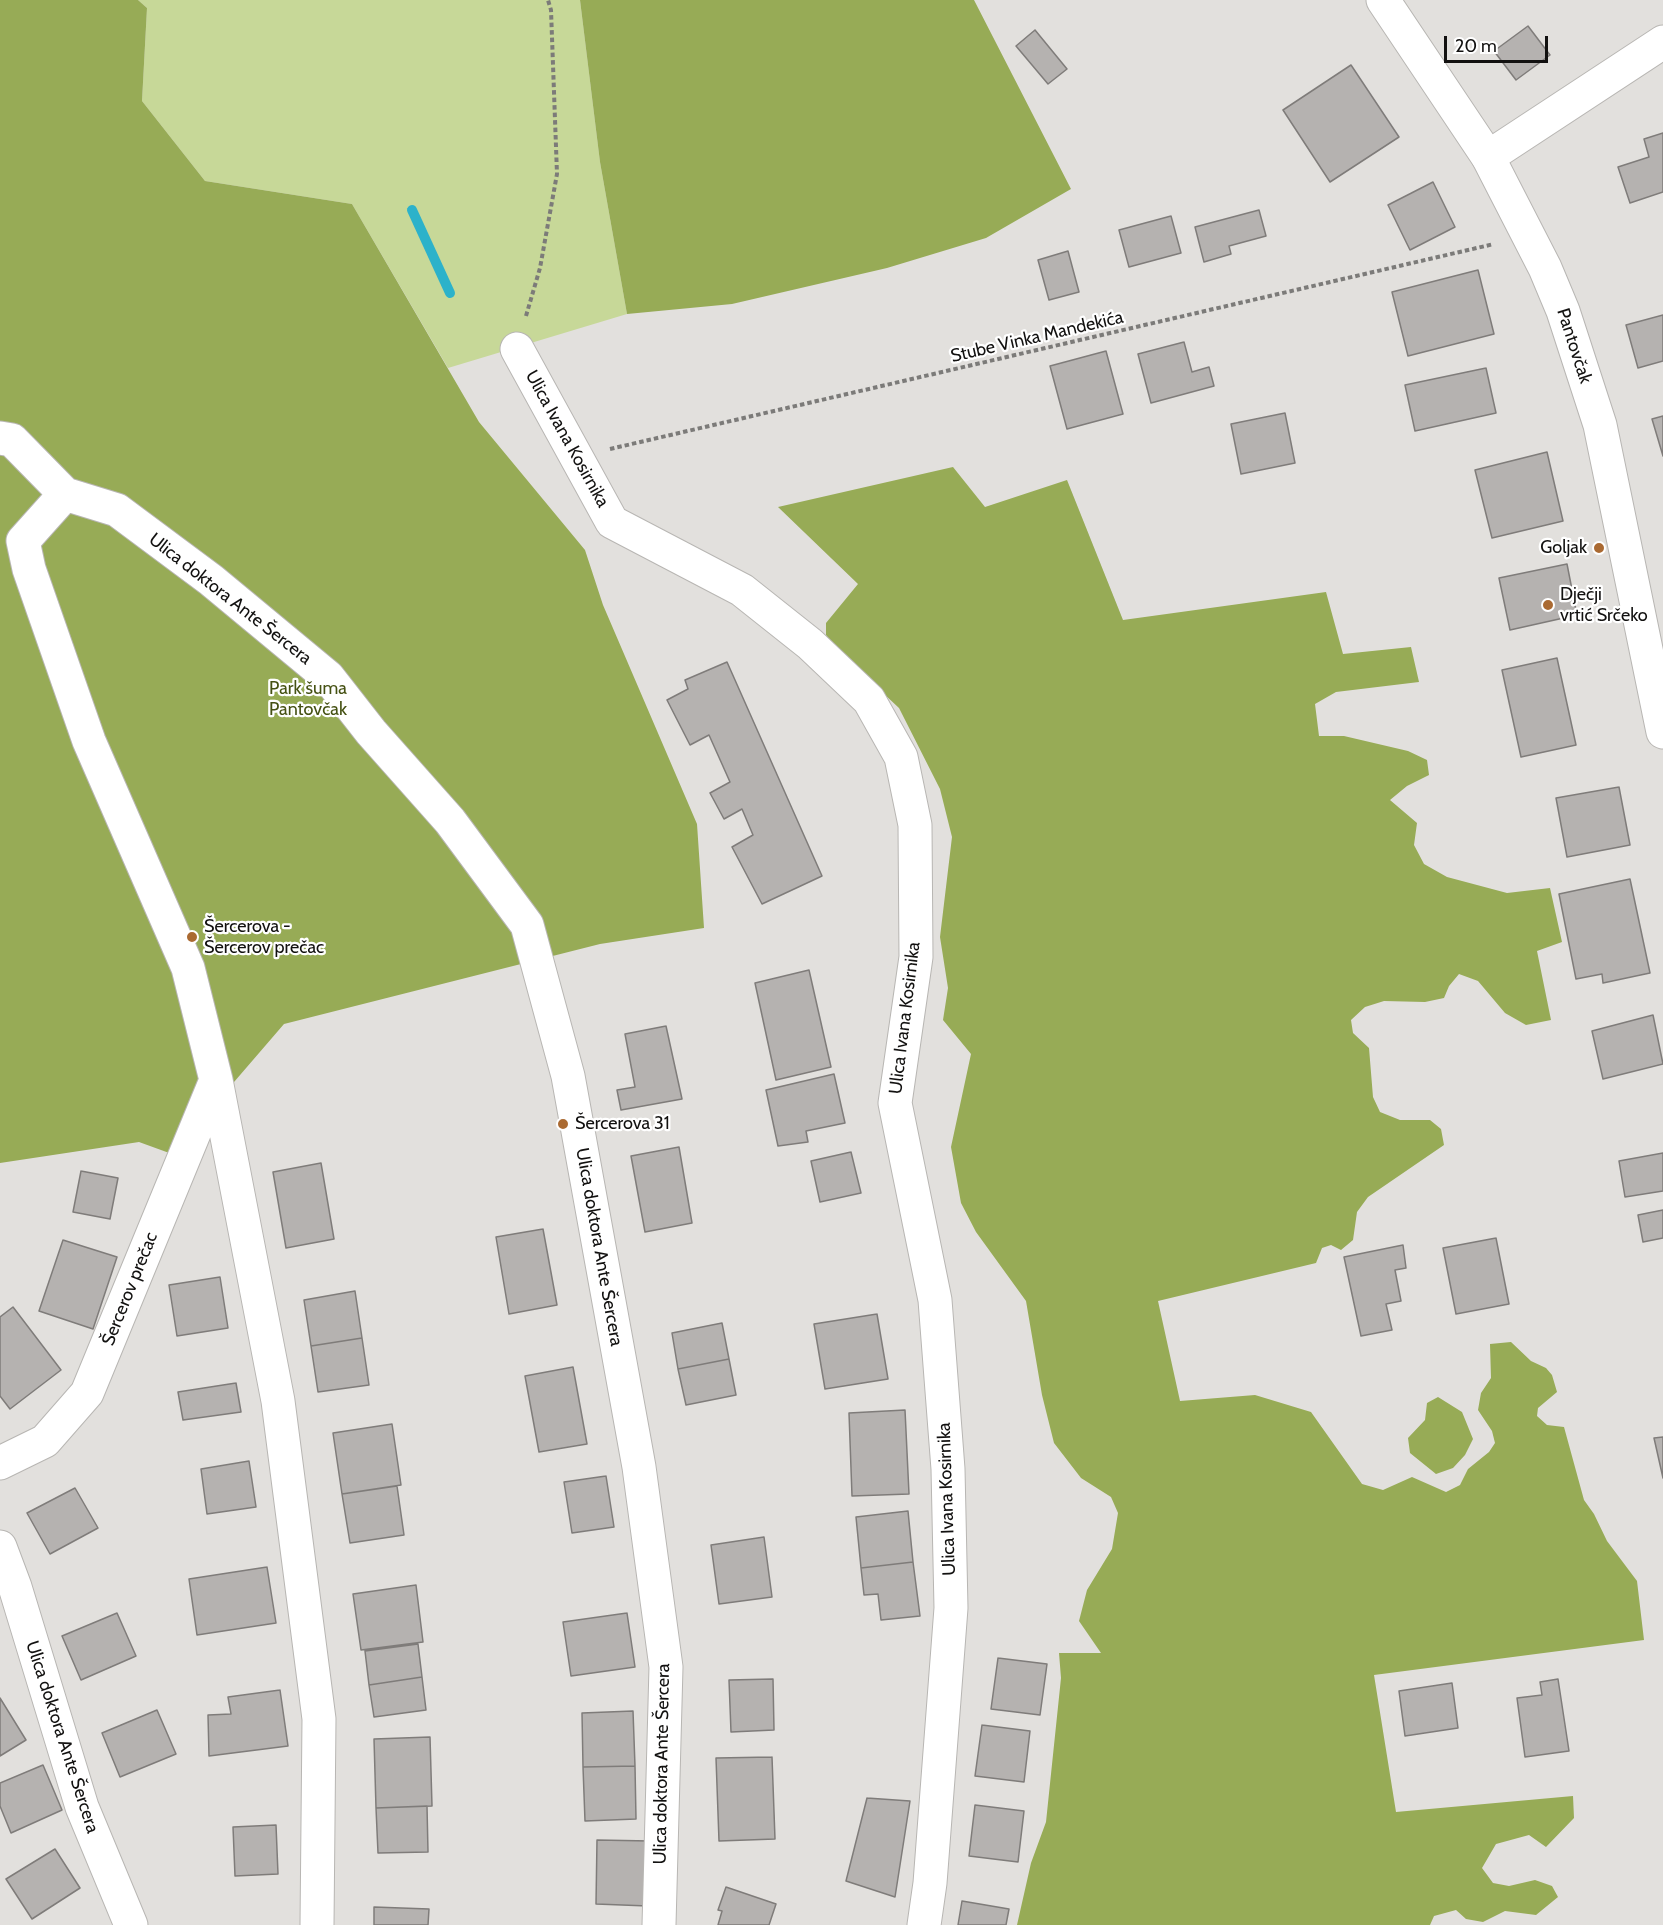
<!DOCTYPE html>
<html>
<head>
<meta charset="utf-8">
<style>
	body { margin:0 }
	#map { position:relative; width:1663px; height:1925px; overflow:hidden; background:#e2e0dd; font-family:Cabin,sans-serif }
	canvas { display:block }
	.scale { position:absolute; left:1444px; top:36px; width:104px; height:27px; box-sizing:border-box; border:3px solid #121110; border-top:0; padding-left:8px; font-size:18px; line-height:21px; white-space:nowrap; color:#121110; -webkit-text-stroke:4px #fff; paint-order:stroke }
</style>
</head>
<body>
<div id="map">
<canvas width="1663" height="1925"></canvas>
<div class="scale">20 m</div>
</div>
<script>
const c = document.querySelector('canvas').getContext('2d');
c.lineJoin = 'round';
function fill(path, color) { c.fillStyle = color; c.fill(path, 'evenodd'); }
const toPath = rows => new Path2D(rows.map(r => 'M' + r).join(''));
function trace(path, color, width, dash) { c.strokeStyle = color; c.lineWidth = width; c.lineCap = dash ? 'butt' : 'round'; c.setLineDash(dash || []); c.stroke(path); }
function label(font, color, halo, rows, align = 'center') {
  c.font = font + ' Cabin,sans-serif'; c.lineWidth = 4.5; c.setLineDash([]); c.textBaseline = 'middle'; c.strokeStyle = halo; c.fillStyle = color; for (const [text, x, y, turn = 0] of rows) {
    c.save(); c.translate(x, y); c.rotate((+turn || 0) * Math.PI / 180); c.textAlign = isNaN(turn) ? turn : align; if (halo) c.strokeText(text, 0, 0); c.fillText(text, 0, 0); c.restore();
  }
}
fill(toPath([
	[138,0,580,0,600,162,627,314,448,368,352,204,205,181,142,101,147,8]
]), '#c7d898');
fill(toPath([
	[0,0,138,0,147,8,142,101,205,181,352,204,479,422,585,550,603,605,697,824,704,928,600,944,284,1024,172,1154,139,1142,0,1163],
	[580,0,974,0,1071,189,986,238,887,268,732,304,627,314,600,162],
	[953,467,985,507,1067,480,1123,620,1326,592,1343,654,1411,647,1419,682,1336,692,1315,704,1319,736,1344,736,1408,751,1427,760,1429,775,1407,786,1390,800,1417,823,1414,845,1424,864,1447,877,1507,893,1550,888,1562,942,1537,951,1551,1020,1526,1025,1505,1013,1478,981,1459,974,1449,986,1444,998,1425,1002,1384,1001,1365,1007,1351,1020,1353,1033,1369,1048,1373,1097,1380,1112,1400,1120,1430,1120,1441,1129,1444,1145,1368,1197,1357,1212,1353,1240,1341,1250,1331,1245,1322,1248,1316,1263,1158,1301,1180,1401,1255,1395,1311,1412,1362,1484,1383,1490,1412,1477,1446,1492,1460,1485,1468,1469,1489,1452,1495,1443,1492,1431,1478,1410,1481,1393,1491,1378,1490,1344,1511,1342,1531,1361,1546,1368,1552,1375,1557,1392,1538,1408,1537,1416,1547,1425,1564,1427,1584,1500,1594,1514,1607,1541,1637,1581,1644,1640,1374,1675,1396,1812,1573,1796,1574,1818,1546,1847,1529,1835,1496,1844,1482,1868,1493,1883,1509,1886,1535,1880,1552,1886,1558,1897,1536,1915,1505,1911,1483,1922,1466,1919,1456,1910,1434,1916,1430,1925,1017,1925,1031,1863,1046,1822,1061,1678,1059,1653,1101,1653,1079,1621,1087,1590,1112,1549,1118,1513,1111,1497,1081,1478,1054,1443,1042,1395,1026,1301,976,1232,961,1203,951,1147,971,1054,943,1020,948,988,940,937,952,837,940,789,899,708,835,648,826,635,826,623,858,584,778,507],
	[1438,1397,1462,1412,1473,1439,1465,1455,1453,1468,1436,1474,1410,1453,1408,1438,1425,1420,1427,1403]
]), '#97ab56');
trace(toPath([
	[412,210,450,293]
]), '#2cb2ca', 10);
const building = toPath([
	[1528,26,1550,55,1516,80,1494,51,1528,26],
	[1035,30,1067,69,1048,84,1016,46,1035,30],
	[1351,65,1399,137,1330,182,1283,110,1351,65],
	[1663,133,1663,192,1630,203,1618,167,1649,157,1644,139,1663,133],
	[1433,182,1455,227,1410,250,1388,205,1433,182],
	[1259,210,1266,236,1229,246,1231,254,1204,262,1195,227,1259,210],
	[1171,216,1181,253,1129,267,1119,230,1171,216],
	[1068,251,1079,292,1049,300,1038,260,1068,251],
	[1478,270,1494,334,1408,356,1392,292,1478,270],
	[1663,315,1663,361,1638,368,1626,325,1663,315],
	[1184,342,1192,372,1209,367,1214,386,1151,403,1138,354,1184,342],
	[1106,351,1123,414,1067,429,1050,366,1106,351],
	[1486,368,1496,413,1415,431,1405,385,1486,368],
	[1285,413,1295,463,1241,474,1231,424,1285,413],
	[1663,416,1663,456,1652,419,1663,416],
	[1547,452,1563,521,1492,538,1475,470,1547,452],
	[1567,564,1577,615,1510,630,1499,578,1567,564],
	[1557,658,1576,745,1521,757,1502,670,1557,658],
	[727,662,822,876,762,904,732,847,753,835,742,809,724,819,710,793,730,782,709,735,690,745,667,700,688,689,685,680,727,662],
	[1619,787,1630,845,1567,857,1556,798,1619,787],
	[1630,879,1650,973,1603,983,1602,974,1576,979,1559,894,1630,879],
	[809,970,831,1067,776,1080,755,983,809,970],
	[1653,1015,1663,1064,1603,1079,1592,1031,1653,1015],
	[666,1026,682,1099,621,1110,617,1090,635,1087,625,1034,666,1026],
	[834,1074,845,1123,806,1131,808,1142,778,1146,766,1090,834,1074],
	[679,1147,692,1223,645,1232,631,1156,679,1147],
	[851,1152,861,1193,820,1202,811,1161,851,1152],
	[1663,1153,1663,1191,1625,1197,1619,1161,1663,1153],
	[321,1163,334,1239,286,1248,273,1172,321,1163],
	[81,1171,118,1178,110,1219,73,1212,81,1171],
	[1663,1210,1663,1238,1643,1242,1638,1215,1663,1210],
	[543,1229,557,1305,509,1314,496,1237,543,1229],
	[1496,1238,1509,1304,1456,1314,1443,1248,1496,1238],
	[63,1240,117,1257,93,1329,39,1311,63,1240],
	[1403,1245,1406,1268,1395,1270,1401,1301,1386,1304,1392,1330,1361,1336,1344,1257,1403,1245],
	[220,1277,228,1328,177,1336,169,1285,220,1277],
	[355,1291,362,1338,311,1346,304,1300,355,1291],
	[13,1307,61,1370,10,1409,0,1396,0,1317,13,1307],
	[877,1314,888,1379,825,1389,814,1324,877,1314],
	[722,1323,729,1359,678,1369,672,1333,722,1323],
	[362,1338,369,1385,318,1392,311,1346,362,1338],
	[729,1359,736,1395,686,1405,678,1369,729,1359],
	[573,1367,587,1444,539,1452,525,1376,573,1367],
	[236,1383,241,1412,183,1420,178,1392,236,1383],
	[905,1410,909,1494,852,1496,849,1413,905,1410],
	[392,1424,401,1485,342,1494,333,1433,392,1424],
	[1663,1437,1663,1478,1654,1438,1663,1437],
	[249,1461,256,1507,207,1514,201,1469,249,1461],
	[606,1476,614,1527,572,1533,564,1482,606,1476],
	[397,1486,404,1535,350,1543,342,1494,397,1486],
	[75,1488,98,1528,50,1554,27,1513,75,1488],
	[908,1511,913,1562,861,1568,856,1517,908,1511],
	[764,1537,772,1597,719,1604,711,1545,764,1537],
	[913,1562,920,1616,881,1620,878,1594,864,1595,861,1568,913,1562],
	[267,1567,276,1623,197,1635,189,1579,267,1567],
	[416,1585,423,1642,361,1650,353,1594,416,1585],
	[117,1613,136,1656,81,1680,62,1636,117,1613],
	[627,1613,635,1667,571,1676,563,1622,627,1613],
	[418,1644,422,1677,369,1685,365,1651,418,1644],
	[998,1658,1047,1664,1040,1715,991,1709,998,1658],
	[422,1677,426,1710,374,1717,369,1685,422,1677],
	[773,1679,774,1730,731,1732,729,1680,773,1679],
	[1558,1679,1569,1751,1525,1757,1517,1698,1542,1695,1540,1682,1558,1679],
	[1452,1683,1458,1728,1405,1736,1399,1691,1452,1683],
	[280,1690,288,1746,209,1756,208,1715,231,1714,228,1697,280,1690],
	[0,1698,26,1740,0,1756,0,1698],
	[157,1710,176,1754,120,1777,102,1733,157,1710],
	[633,1711,635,1766,583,1767,582,1713,633,1711],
	[982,1725,1030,1731,1024,1782,975,1776,982,1725],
	[430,1737,432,1806,376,1808,374,1739,430,1737],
	[772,1757,775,1839,719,1841,716,1758,772,1757],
	[43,1765,62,1810,11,1833,0,1806,0,1783,43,1765],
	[635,1766,636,1819,585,1821,583,1767,635,1766],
	[867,1798,910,1801,895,1897,846,1881,867,1798],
	[975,1805,1024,1811,1018,1862,969,1856,975,1805],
	[427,1806,428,1852,378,1853,376,1808,427,1806],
	[276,1825,278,1874,235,1876,233,1827,276,1825],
	[597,1840,650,1841,648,1906,596,1904,597,1840],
	[55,1849,80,1888,32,1919,6,1879,55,1849],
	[726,1887,776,1904,769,1925,718,1925,722,1911,718,1910,726,1887],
	[962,1901,1009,1909,1006,1925,958,1925,962,1901],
	[374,1907,429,1909,428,1925,374,1925,374,1907]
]);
fill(building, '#b5b2b0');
trace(building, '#7f7c7a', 1.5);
const minor = toPath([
	[1488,157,1663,42],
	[517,349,612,522,742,590,810,644,869,700,901,757,915,825,916,957,895,1103,935,1300,948,1469,951,1608,930,1883,924,1925],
	[0,438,12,440,65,494],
	[0,1463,45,1441,87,1393,216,1080],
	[0,1547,15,1587,82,1807,131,1925],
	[317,1925,319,1719,278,1401,216,1080,188,968,89,741,29,569,23,541,65,494,117,510,211,580,328,677,371,732,450,821,527,925,568,1076,639,1467,666,1667,659,1925]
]);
const secondary = toPath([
	[1383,0,1488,157,1545,268,1563,311,1600,425,1663,732]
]);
trace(minor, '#b8b6b3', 35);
trace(secondary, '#b8b6b3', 35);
trace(toPath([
	[526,316,540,268,557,174,551,10,548,0],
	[610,449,1494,244]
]), '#7c7b79', 4, [4.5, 3]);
trace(minor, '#fff', 33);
trace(secondary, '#fff', 33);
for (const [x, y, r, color] of [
	[1599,548,6,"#aa6a32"],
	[1548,605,6,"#aa6a32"],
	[192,937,6,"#aa6a32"],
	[563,1124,6,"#aa6a32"]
]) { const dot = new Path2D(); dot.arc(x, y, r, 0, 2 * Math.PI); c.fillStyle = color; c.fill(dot); trace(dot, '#fff', 2); }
label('18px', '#121110', '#fff', [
	["Stube Vinka Mandekića",1037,337,-13],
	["Pantovčak",1574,346,72],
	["Ulica Ivana Kosirnika",567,439,61],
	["Ulica doktora Ante Šercera",230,599,38],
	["Ulica Ivana Kosirnika",905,1018,-83],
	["Ulica doktora Ante Šercera",599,1247,80],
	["Šercerov prečac",130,1289,-68],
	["Ulica Ivana Kosirnika",947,1499,-92],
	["Ulica doktora Ante Šercera",62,1737,72],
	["Ulica doktora Ante Šercera",662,1764,-89]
]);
label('18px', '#121110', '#fff', [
	["Goljak",1587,548,"right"],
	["Dječji",1560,595],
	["vrtić Srčeko",1560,616],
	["Šercerova -",204,927],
	["Šercerov prečac",204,948],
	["Šercerova 31",575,1124]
], 'left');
label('18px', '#455113', '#fff', [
	["Park šuma",308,689],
	["Pantovčak",308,710]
]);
</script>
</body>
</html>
